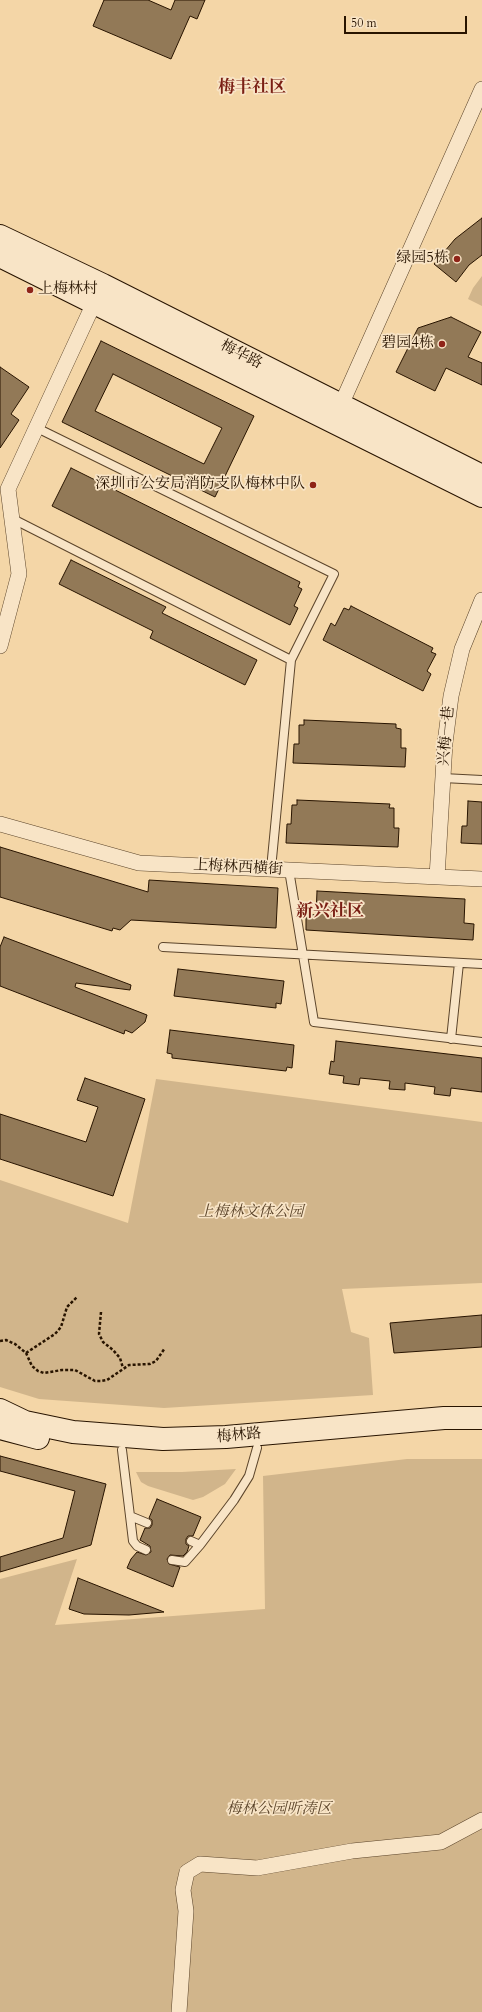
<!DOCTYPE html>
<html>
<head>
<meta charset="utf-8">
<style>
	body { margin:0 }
	#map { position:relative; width:482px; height:2012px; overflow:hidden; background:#f4d6a7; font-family:Cardo,serif }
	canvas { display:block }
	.scale { position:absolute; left:344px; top:16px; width:123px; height:18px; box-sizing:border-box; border:2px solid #281400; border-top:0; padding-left:5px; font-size:12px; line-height:14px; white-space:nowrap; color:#281400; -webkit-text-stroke:3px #f8e4c6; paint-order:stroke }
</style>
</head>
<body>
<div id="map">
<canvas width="482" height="2012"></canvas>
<div class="scale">50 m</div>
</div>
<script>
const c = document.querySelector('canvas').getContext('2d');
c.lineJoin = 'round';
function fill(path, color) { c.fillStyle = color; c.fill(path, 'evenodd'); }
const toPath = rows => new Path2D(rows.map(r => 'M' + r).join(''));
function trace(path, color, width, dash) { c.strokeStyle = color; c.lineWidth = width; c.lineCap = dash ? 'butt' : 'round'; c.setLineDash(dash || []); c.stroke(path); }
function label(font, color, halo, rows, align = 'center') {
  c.font = font + ' Cardo,"Noto Serif SC",serif'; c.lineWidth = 3.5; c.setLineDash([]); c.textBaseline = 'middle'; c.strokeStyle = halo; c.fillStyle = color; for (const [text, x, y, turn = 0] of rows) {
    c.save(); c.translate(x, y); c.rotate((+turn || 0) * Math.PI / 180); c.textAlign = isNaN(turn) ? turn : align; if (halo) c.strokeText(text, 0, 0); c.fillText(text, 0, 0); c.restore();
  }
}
fill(toPath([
	[482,276,482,306,468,299,473,288],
	[156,1079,482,1122,482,1283,342,1289,351,1332,369,1338,373,1395,164,1408,39,1399,0,1387,0,1180,128,1223],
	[407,1459,482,1459,482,2012,0,2012,0,1579,77,1559,55,1625,265,1609,263,1476],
	[236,1469,225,1484,203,1497,193,1500,148,1486,141,1482,136,1472,182,1472]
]), '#d1b58b');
const building = toPath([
	[104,0,148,0,171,10,175,0,205,0,197,19,190,16,171,59,93,26,104,0],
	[482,218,482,255,469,265,456,282,434,264,455,239,482,218],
	[451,317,481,332,468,357,482,363,482,385,446,368,435,391,396,372,418,328,451,317],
	[101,341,254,416,215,497,62,422,101,341],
	[113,374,222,428,204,464,95,411,113,374],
	[0,367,29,387,11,414,19,420,0,448,0,367],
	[71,468,300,582,298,587,302,589,294,606,298,608,290,625,52,506,71,468],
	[71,560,166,607,162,613,257,660,245,685,150,638,153,631,59,584,71,560],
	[351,606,433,648,431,652,436,654,427,671,431,674,423,691,323,640,331,623,335,626,344,608,349,610,351,606],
	[304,720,396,724,396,728,401,729,401,748,406,748,405,767,293,763,294,744,299,744,299,725,304,725,304,720],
	[297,800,390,804,389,808,394,808,394,828,399,828,398,847,286,843,287,824,291,824,292,805,297,805,297,800],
	[468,801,482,802,482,844,461,843,462,826,467,826,468,801],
	[0,847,148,892,149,880,278,888,276,928,131,920,120,930,113,928,112,931,0,897,0,847],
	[317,891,465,899,464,923,474,924,473,940,306,930,306,914,316,915,317,891],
	[4,937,131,985,130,990,76,983,75,987,147,1015,145,1022,132,1033,125,1030,124,1034,0,986,0,947,4,937],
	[178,969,284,981,281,1004,276,1003,276,1008,174,996,178,969],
	[170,1030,294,1045,292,1068,287,1067,286,1071,172,1058,172,1054,167,1053,170,1030],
	[336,1041,482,1058,482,1092,451,1088,450,1096,434,1094,435,1087,405,1083,405,1090,389,1089,390,1081,360,1078,359,1085,343,1083,344,1076,329,1074,331,1061,334,1062,336,1041],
	[85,1078,145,1099,113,1196,0,1159,0,1114,86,1142,98,1107,77,1100,85,1078],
	[482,1315,482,1347,394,1353,390,1323,482,1315],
	[0,1456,106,1484,91,1545,0,1572,0,1557,63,1538,75,1491,0,1471,0,1456],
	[157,1499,201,1517,193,1536,188,1536,186,1539,186,1544,189,1546,187,1552,183,1556,170,1555,167,1559,169,1564,180,1567,173,1587,127,1568,131,1559,137,1552,146,1555,151,1552,150,1546,140,1540,145,1528,150,1528,152,1525,152,1520,149,1518,157,1499],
	[78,1578,164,1612,129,1615,84,1614,69,1609,78,1578]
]);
fill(building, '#927957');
trace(building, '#281400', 1);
const service = toPath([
	[37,428,334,574,291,660],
	[11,518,291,660,271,869],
	[443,778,482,780],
	[289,870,314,1022,482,1042],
	[163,947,482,964],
	[451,1039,459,963],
	[122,1450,130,1516,147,1523],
	[130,1516,133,1541,137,1546,146,1550],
	[191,1541,200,1545,234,1500,249,1476,257,1448],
	[172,1560,185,1562,200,1545]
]);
const minor = toPath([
	[341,405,482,89],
	[0,646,19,574,8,489,94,303],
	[0,824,139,863,482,879],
	[437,877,445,743,451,696,462,649,482,600],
	[179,2012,186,1911,183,1890,187,1872,200,1864,257,1868,352,1851,441,1842,482,1820]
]);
const secondary = toPath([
	[0,236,103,285,482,476],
	[0,256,482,496],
	[0,1410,25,1422,73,1432,163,1439,226,1437,444,1418,482,1418],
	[0,1428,38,1438]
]);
trace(service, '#5b442a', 10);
trace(minor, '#5b442a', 16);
trace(secondary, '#281400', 24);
trace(toPath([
	[101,1312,99,1334,103,1342,113,1350,120,1358,123,1368],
	[0,1341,6,1340,15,1344,26,1353,32,1366,38,1371,44,1373,62,1370,75,1370,95,1381,101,1381,107,1380,129,1365,150,1364,156,1361,165,1348],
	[26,1353,55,1334,61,1327,67,1307,77,1297]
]), '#281400', 2.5, [3, 2]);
trace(service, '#f8e4c6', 8);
trace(minor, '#f8e4c6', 15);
trace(secondary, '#f8e4c6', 22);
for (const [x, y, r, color] of [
	[457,259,4,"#8f2418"],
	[30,290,4,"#8f2418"],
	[442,344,4,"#8f2418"],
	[313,485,4,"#8f2418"]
]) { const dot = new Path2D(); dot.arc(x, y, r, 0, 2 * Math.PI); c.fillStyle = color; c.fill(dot); trace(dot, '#f8e4c6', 1.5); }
label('15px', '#281400', '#f8e4c6', [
	["绿园5栋",449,259],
	["上梅林村",38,290,"left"],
	["碧园4栋",434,344],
	["深圳市公安局消防支队梅林中队",305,485]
], 'right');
label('15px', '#281400', '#f8e4c6', [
	["梅华路",241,355,27],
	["兴梅一巷",447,736,-85],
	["上梅林西横街",238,868,3],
	["梅林路",239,1436,-5]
]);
label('italic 15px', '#5b442a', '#f8e4c6', [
	["上梅林文体公园",251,1213],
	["梅林公园听涛区",279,1810]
]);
label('bold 17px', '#7a1f14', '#f8e4c6', [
	["梅丰社区",252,88],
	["新兴社区",330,912]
]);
</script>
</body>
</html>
